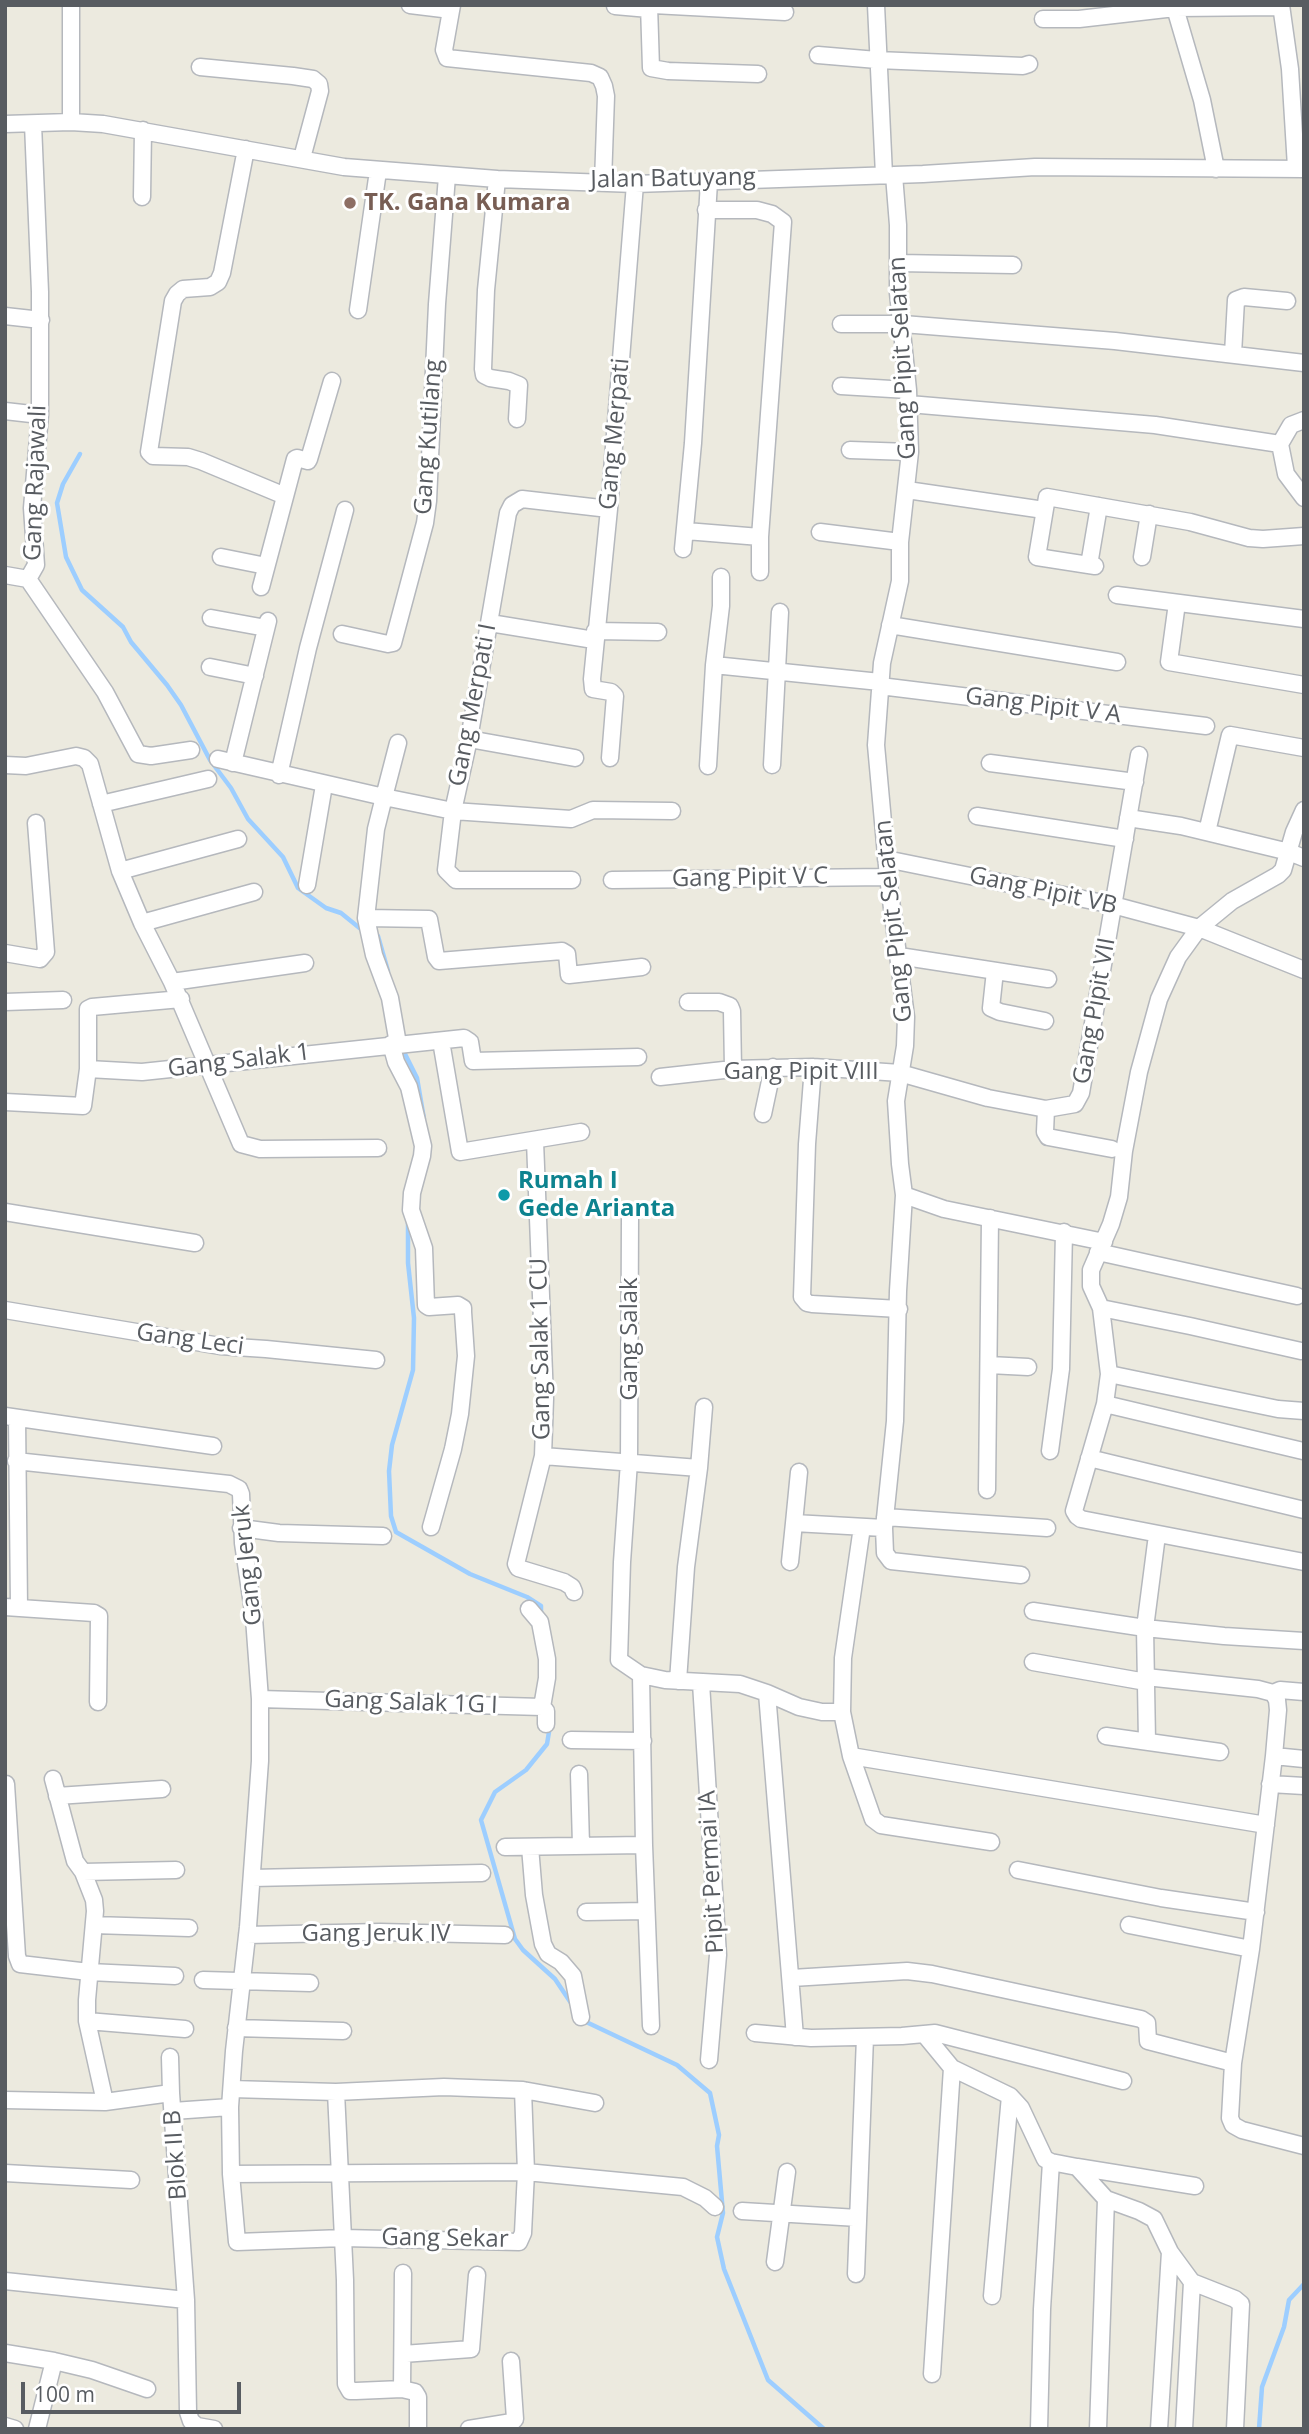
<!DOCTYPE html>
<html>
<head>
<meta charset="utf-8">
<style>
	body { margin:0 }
	#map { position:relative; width:1309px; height:2434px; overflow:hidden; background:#eceadf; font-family:"Open Sans",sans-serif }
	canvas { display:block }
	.frame { position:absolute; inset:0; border:7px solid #585c61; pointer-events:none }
	.scale { position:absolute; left:21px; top:2382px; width:220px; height:32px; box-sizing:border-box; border:4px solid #585c61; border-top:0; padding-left:9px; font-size:21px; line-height:24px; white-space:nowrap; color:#585c61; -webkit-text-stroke:5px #fff; paint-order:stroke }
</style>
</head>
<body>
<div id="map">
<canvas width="1309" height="2434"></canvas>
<div class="frame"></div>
<div class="scale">100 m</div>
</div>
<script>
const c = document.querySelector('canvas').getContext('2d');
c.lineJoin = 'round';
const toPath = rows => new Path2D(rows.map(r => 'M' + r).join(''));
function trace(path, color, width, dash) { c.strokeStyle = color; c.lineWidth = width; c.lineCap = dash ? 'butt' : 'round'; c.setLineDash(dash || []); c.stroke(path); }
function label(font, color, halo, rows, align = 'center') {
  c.font = font + ' "Open Sans",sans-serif'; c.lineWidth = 6; c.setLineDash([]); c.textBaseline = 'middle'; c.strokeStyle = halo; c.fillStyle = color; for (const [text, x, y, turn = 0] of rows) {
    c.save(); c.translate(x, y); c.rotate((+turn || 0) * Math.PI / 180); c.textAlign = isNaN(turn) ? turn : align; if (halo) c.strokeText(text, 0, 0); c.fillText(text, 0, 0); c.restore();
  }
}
trace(toPath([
	[80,454,63,484,57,503,66,557,82,590,123,627,131,642,167,685,181,705,210,760,231,788,248,819,283,857,298,888,326,908,341,913,362,930],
	[378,936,388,971],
	[402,1048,417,1078,424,1119],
	[408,1223,408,1263,414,1318,413,1370,392,1445,389,1471,391,1516,396,1532,470,1574,527,1597,541,1606,541,1617],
	[550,1726,547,1744,526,1770,495,1792,481,1820,515,1939,523,1950,555,1979,573,2006],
	[582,2020,677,2065,710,2093,719,2135,717,2146,723,2213,717,2237,724,2269,768,2380,824,2429],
	[1259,2429,1262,2387,1284,2327,1289,2300,1304,2284]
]), '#9dceff', 4.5);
const minor = toPath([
	[71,5,71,122],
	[410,5,451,10],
	[452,5,444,50,447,58,591,73,600,77,604,86,606,96,603,182],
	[649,5,651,68,668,71,758,74],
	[653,5,785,12],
	[876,5,884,175],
	[1281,5,1290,69,1296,167],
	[615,6,649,9],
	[1175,8,1202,100,1216,169],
	[1043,19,1079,19,1175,8,1281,7],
	[818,55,877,60,1023,66,1029,64],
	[200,67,293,76,313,79,319,84,320,91,302,158],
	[5,124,71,122,103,124,344,167,497,179,635,184,923,174,1035,167,1304,169],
	[33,124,40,292,40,415,32,508,36,565,28,579,105,692,138,754,151,756,191,750],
	[246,149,222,273,218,282,210,287,183,289,177,294,173,301,149,452,153,456,188,457,201,461,285,496],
	[497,179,486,290,483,369,484,375,490,378,509,381,519,385,517,419],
	[142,197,143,130],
	[706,210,757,210,772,214,783,222,760,537,760,572],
	[898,263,1013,265],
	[358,310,378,171],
	[5,316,41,320],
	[841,324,903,324,1115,341,1304,363],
	[1233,354,1236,300,1244,297,1287,301],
	[841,386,908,390],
	[909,404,1155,425,1280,444],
	[5,411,40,415],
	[1304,420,1291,425,1280,444,1286,474,1304,498],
	[850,450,910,452],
	[907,490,1044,510],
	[686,531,760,537],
	[820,532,900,542],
	[683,549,693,443,709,182],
	[221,557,266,566],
	[1142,557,1149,514],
	[1089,565,1099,506],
	[1095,566,1037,557,1047,497,1190,522,1249,538,1263,539,1304,536],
	[5,575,28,579],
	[261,587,295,459,297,458,308,461,309,459,332,381],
	[1117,595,1304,619],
	[1177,603,1169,662,1304,685],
	[211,618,266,628],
	[490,623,594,640],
	[890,625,1117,662],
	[595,631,658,632],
	[342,634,388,644,393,643,425,523,428,501,437,304,447,176],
	[714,665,880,682],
	[210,667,255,676],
	[880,686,1206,726],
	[469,739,575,758],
	[610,758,615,696,611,692,593,689,592,679,609,509,635,184],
	[218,759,384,797,398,743],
	[233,763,268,621],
	[990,763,1135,782],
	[5,765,26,766,76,756,84,758,90,764,120,871,142,923,172,982],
	[772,765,780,612],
	[708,766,714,665,721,606,721,577],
	[279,775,308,648,345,510],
	[101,804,208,779],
	[1304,810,1294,832,1283,870,1278,875,1232,901,1199,928,1178,957,1159,999,1139,1072,1124,1151,1119,1197,1111,1224,1091,1270,1091,1286,1101,1308,1109,1374,1105,1404,1074,1511,1077,1516,1081,1519,1304,1562],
	[977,816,1125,839],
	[1128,818,1181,826,1289,852,1304,858],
	[1207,832,1230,735,1304,748],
	[886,859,1113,905,1199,928,1304,970],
	[120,871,238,839],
	[572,880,456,880,446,870,453,811,571,819,593,810,672,811],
	[612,880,888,877],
	[307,885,324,785],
	[366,918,429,919,436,957,439,961,562,951,567,954,569,975,642,967],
	[142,923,254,892],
	[5,953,40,959,46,952,36,823],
	[899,956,1048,979],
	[305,963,172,982,241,1144,260,1149,378,1148],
	[995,971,991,1008,1000,1012,1045,1021],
	[5,1002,63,1000],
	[688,1002,719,1002,730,1006,732,1011,733,1069],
	[441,1041,460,1152,581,1132],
	[391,1044,396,1062,409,1087,423,1146,422,1156,412,1193,411,1210,424,1248,426,1305,429,1307,458,1305,463,1308,463,1312,466,1356,460,1414,453,1449,431,1527],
	[398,1044,390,998,374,955,366,918,376,829,384,797,453,811,469,739,508,513,512,505,522,499,609,509],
	[813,1067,807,1144,802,1297,807,1303,812,1304,899,1309],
	[88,1069,142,1072,464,1038,470,1042,473,1061,638,1057],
	[660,1077,733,1069,813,1067,900,1073,988,1098,1046,1109,1075,1104,1081,1093,1139,755],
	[5,1102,83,1106,88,1069,88,1009,92,1007,181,999],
	[1046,1109,1045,1132,1048,1137,1112,1149],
	[763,1114,773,1067],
	[535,1141,545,1399,543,1456,516,1564,518,1568,564,1582,572,1587,574,1592],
	[904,1195,944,1209,1104,1242],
	[5,1212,195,1243],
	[630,1217,629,1462,622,1562,619,1660,641,1675],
	[1098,1252,1297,1296],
	[1101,1308,1190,1326,1301,1351],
	[5,1310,220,1346,266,1349,376,1360],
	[989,1365,1028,1367],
	[1109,1374,1278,1409,1304,1411],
	[1105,1404,1303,1451],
	[5,1416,213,1446],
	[17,1418,19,1607],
	[1050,1451,1061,1369,1064,1232],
	[543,1456,699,1468],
	[1089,1458,1304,1510],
	[16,1461,229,1484,239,1489,241,1494,243,1543,254,1618,260,1699,260,1761,248,1927,234,2051,230,2107,231,2174,526,2172,683,2187,705,2198,715,2207],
	[799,1472,794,1523,884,1528,895,1421,898,1291,904,1195,900,1164,896,1101,905,1046,906,1017,888,877,876,745,882,663,900,581,900,542,910,452,908,390,898,293,898,225,894,175],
	[987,1490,990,1218],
	[885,1517,1047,1528],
	[862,1527,843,1658,842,1712,851,1756,873,1819,881,1825,991,1842],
	[241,1528,279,1533,383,1536],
	[884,1528,885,1553,891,1561,1021,1575],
	[790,1562,794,1523],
	[5,1607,94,1613,99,1616,98,1702],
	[529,1609,540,1622,547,1659,547,1678,542,1707],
	[1033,1611,1145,1628,1224,1636,1304,1641],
	[1033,1662,1146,1682],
	[1146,1677,1258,1689,1273,1693,1280,1690,1304,1692],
	[678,1681,686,1567,699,1468,704,1407],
	[701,1683,718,1955,709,2060],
	[1273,1693,1277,1700,1278,1710,1274,1756,1251,1949,1233,2063,1230,2118,1233,2125,1242,2130,1304,2146],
	[260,1699,542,1707,546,1711,546,1724],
	[1106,1736,1220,1752],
	[571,1740,643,1741],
	[1147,1741,1145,1628,1157,1535],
	[851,1756,1266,1825],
	[1274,1756,1304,1759],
	[579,1774,581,1845],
	[53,1779,75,1861,83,1872,94,1900,95,1911,87,2000,87,2021,105,2102,171,2093,186,2300,188,2412,191,2421,197,2426,214,2429],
	[6,1784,17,1956,20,1964,89,1972,175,1976],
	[1270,1784,1304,1786],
	[57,1796,162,1789],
	[505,1847,644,1845],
	[530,1847,534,1895,543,1944,548,1954,561,1962,573,1976,581,2017],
	[1018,1870,1161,1898,1256,1912],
	[83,1872,176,1870],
	[252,1878,482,1873],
	[586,1912,646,1911],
	[94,1925,189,1928],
	[1129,1925,1251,1949],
	[247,1935,380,1932,505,1935],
	[792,1978,907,1971,932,1974,1141,2019,1147,2023,1148,2041,1233,2063],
	[203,1980,310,1983],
	[87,2021,185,2029],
	[651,2026,644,1845,641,1675,665,1680,740,1684,767,1693],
	[236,2028,343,2031],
	[755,2033,811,2038,902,2036,935,2033,1123,2081],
	[924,2034,952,2068,1010,2096,1021,2108,1045,2159,1051,2162,1077,2167,1106,2199,1139,2211,1154,2219,1170,2252,1192,2282,1235,2299,1241,2304,1235,2429],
	[795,2037,767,1693,799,1707,822,1712,842,1712],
	[170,2057,171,2093],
	[232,2089,336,2092,444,2087,523,2090,595,2103],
	[336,2092,345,2280,346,2384,350,2391,356,2391,402,2389,415,2392,418,2397,418,2429],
	[5,2100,105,2102],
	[173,2111,230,2107],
	[1077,2167,1195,2186],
	[5,2173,131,2180],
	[231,2174,237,2242,343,2238,519,2242,523,2233,526,2172,523,2090],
	[742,2211,858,2218],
	[775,2262,787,2172],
	[856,2274,865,2037],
	[5,2281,186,2300],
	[992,2296,1010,2096],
	[5,2353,54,2361,92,2370,147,2389],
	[403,2354,471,2349,477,2275],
	[932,2374,952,2068],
	[402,2389,403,2273],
	[5,2426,15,2429],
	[37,2429,54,2361],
	[469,2429,512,2422,515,2419,511,2361],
	[1039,2429,1042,2309,1051,2162],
	[1098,2429,1106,2199],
	[1159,2429,1170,2252],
	[1184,2429,1192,2282]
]);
trace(minor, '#b5b8bd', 19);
trace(minor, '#fff', 16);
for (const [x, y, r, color] of [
	[350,203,7,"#8d6e63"],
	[504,1195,7,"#0f9aa8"]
]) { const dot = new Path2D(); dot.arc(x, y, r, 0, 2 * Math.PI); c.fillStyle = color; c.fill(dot); trace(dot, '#fff', 2.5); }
label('24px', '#585c61', '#fff', [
	["Jalan Batuyang",673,179,-1],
	["Gang Pipit Selatan",903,358,-93],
	["Gang Merpati",615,434,-85],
	["Gang Kutilang",429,437,-86],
	["Gang Rajawali",36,483,-88],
	["Gang Merpati I",473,705,-79],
	["Gang Pipit V A",1043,706,7],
	["Gang Pipit V C",750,878,-1],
	["Gang Pipit VB",1043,891,12],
	["Gang Pipit Selatan",894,921,-96],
	["Gang Pipit VII",1095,1011,-80],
	["Gang Salak 1",239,1061,-7],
	["Gang Pipit VIII",801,1072],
	["Gang Salak",630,1339,-90],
	["Gang Leci",190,1340,8],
	["Gang Salak 1 CU",541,1349,-91],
	["Gang Jeruk",248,1565,-96],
	["Gang Salak 1G I",411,1703,2],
	["Pipit Permai IA",712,1872,-93],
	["Gang Jeruk IV",376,1934],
	["Blok II B",176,2155,-94],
	["Gang Sekar",445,2239,1]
]);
label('bold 24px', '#785e54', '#fff', [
	["TK. Gana Kumara",364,203]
], 'left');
label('bold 24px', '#0d838f', '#fff', [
	["Rumah I",518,1181],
	["Gede Arianta",518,1209]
], 'left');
</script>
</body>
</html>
